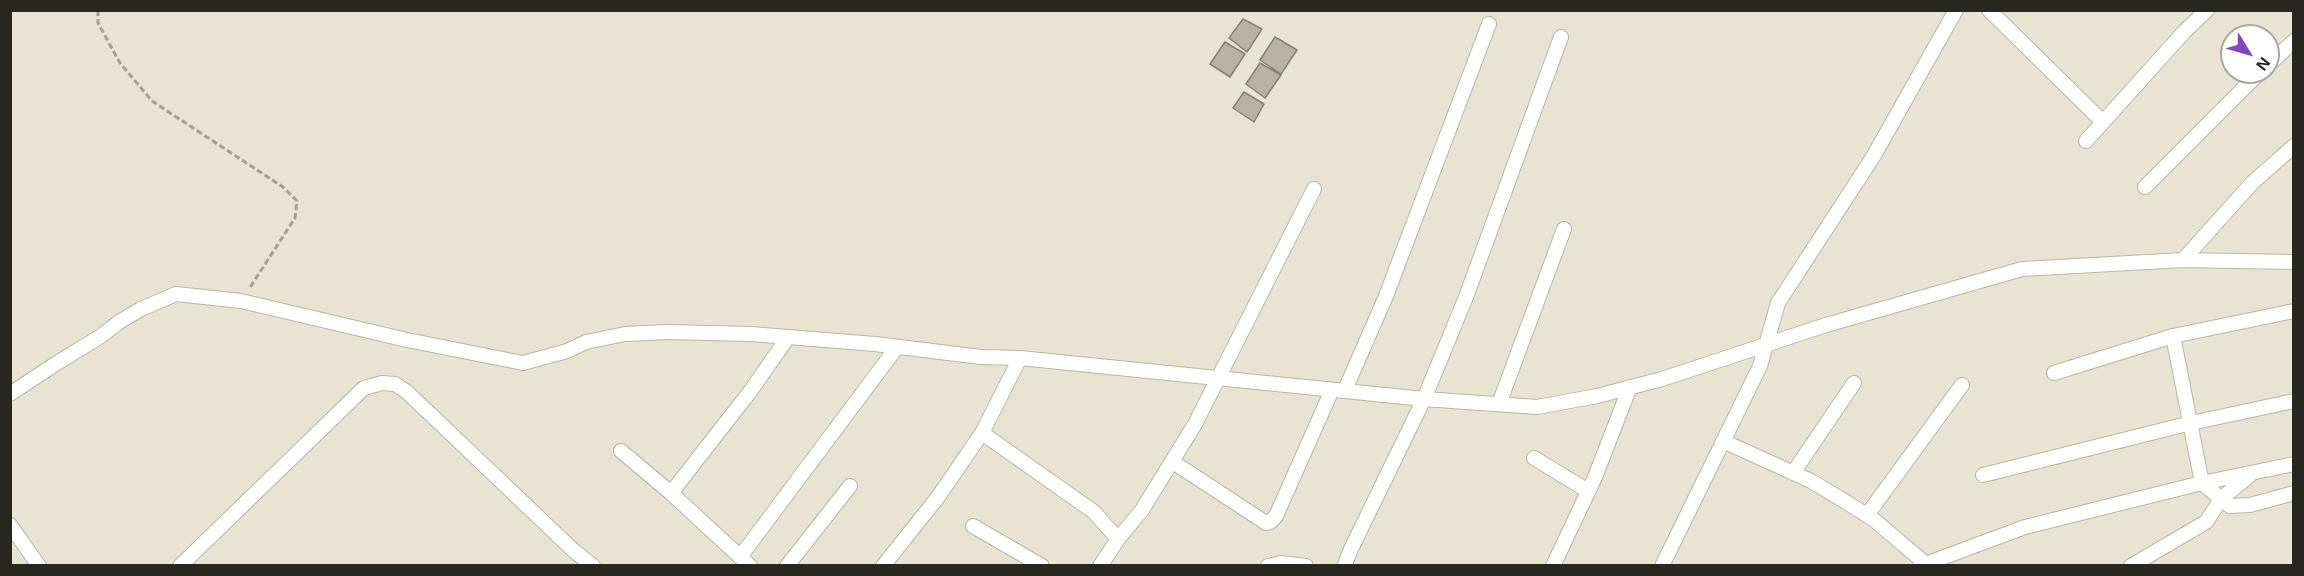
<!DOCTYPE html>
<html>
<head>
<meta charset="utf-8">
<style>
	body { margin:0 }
	#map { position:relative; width:2304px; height:576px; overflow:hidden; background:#e8e4d1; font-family:Arial,sans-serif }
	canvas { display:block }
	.frame { position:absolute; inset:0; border:12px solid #27261f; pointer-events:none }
	.north { position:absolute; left:2220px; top:24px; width:60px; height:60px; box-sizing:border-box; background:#fff; border:2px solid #a9a8a5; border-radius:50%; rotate:127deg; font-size:16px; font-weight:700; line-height:24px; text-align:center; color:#27261f }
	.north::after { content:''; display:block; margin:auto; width:21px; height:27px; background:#8147bd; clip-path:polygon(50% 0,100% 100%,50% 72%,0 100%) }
</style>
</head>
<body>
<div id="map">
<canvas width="2304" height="576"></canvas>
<div class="frame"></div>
<div class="north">N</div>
</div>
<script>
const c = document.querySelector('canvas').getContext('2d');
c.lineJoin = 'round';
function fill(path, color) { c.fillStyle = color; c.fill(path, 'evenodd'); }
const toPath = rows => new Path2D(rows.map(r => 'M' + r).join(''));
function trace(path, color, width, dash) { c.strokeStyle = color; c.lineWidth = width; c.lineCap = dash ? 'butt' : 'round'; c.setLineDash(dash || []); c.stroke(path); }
const building = toPath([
	[1243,19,1262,29,1247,52,1229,38,1243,19],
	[1275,37,1297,50,1281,74,1260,60,1275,37],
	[1225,42,1245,54,1230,77,1210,64,1225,42],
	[1260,63,1281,75,1265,98,1246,84,1260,63],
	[1244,92,1264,104,1254,122,1233,108,1244,92]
]);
fill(building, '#b6b3a1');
trace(building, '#868271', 1.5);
const street = toPath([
	[1989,10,2103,122],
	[2268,65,2294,41],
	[2086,141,2184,32,2207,10],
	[2145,187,2260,72],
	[2183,260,2252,183,2294,146],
	[2173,336,2202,483,2230,506,2250,505,2294,493],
	[2054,373,2173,336,2294,311],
	[1345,390,1386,296,1489,24],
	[10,394,57,363,101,336,119,322,141,309,176,294,241,301,407,340,523,363,567,351,586,342,625,334,667,332,751,334,875,344,981,357,1020,358,1424,399,1537,407,1597,396,1662,379,1826,325,2022,269,2183,260,2294,262],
	[1499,404,1564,229],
	[982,433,1094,512,1118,539],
	[1723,441,1811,481,1846,502,1873,519,1926,564],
	[621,451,671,493,750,566],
	[1534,458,1588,491],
	[1173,462,1266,523,1270,522,1276,516,1332,390],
	[1793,473,1854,383],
	[1983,475,2191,423,2294,401],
	[671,493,752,389,788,337],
	[1867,515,1962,385],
	[10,525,39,566],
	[973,526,1042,566],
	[740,557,897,347],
	[1345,564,1351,549,1424,399,1466,297,1561,37],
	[180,566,364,388,382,383,395,384,407,392,573,550,593,566],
	[787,566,850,486],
	[883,566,938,497,982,433,1020,358],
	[1100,566,1118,539,1142,510,1195,424,1314,189],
	[1268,566,1281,563,1306,566],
	[1553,566,1595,477,1630,387],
	[1662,566,1760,366,1778,303,1873,157,1956,10],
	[1920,566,2025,527,2202,483,2294,464],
	[2131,566,2206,522,2221,499,2250,475]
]);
trace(street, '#bab6a4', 16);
trace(toPath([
	[98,10,98,23,120,63,152,101,283,187,297,201,295,218,249,289]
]), '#a4a192', 3, [6, 3]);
trace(street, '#fff', 14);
</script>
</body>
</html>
